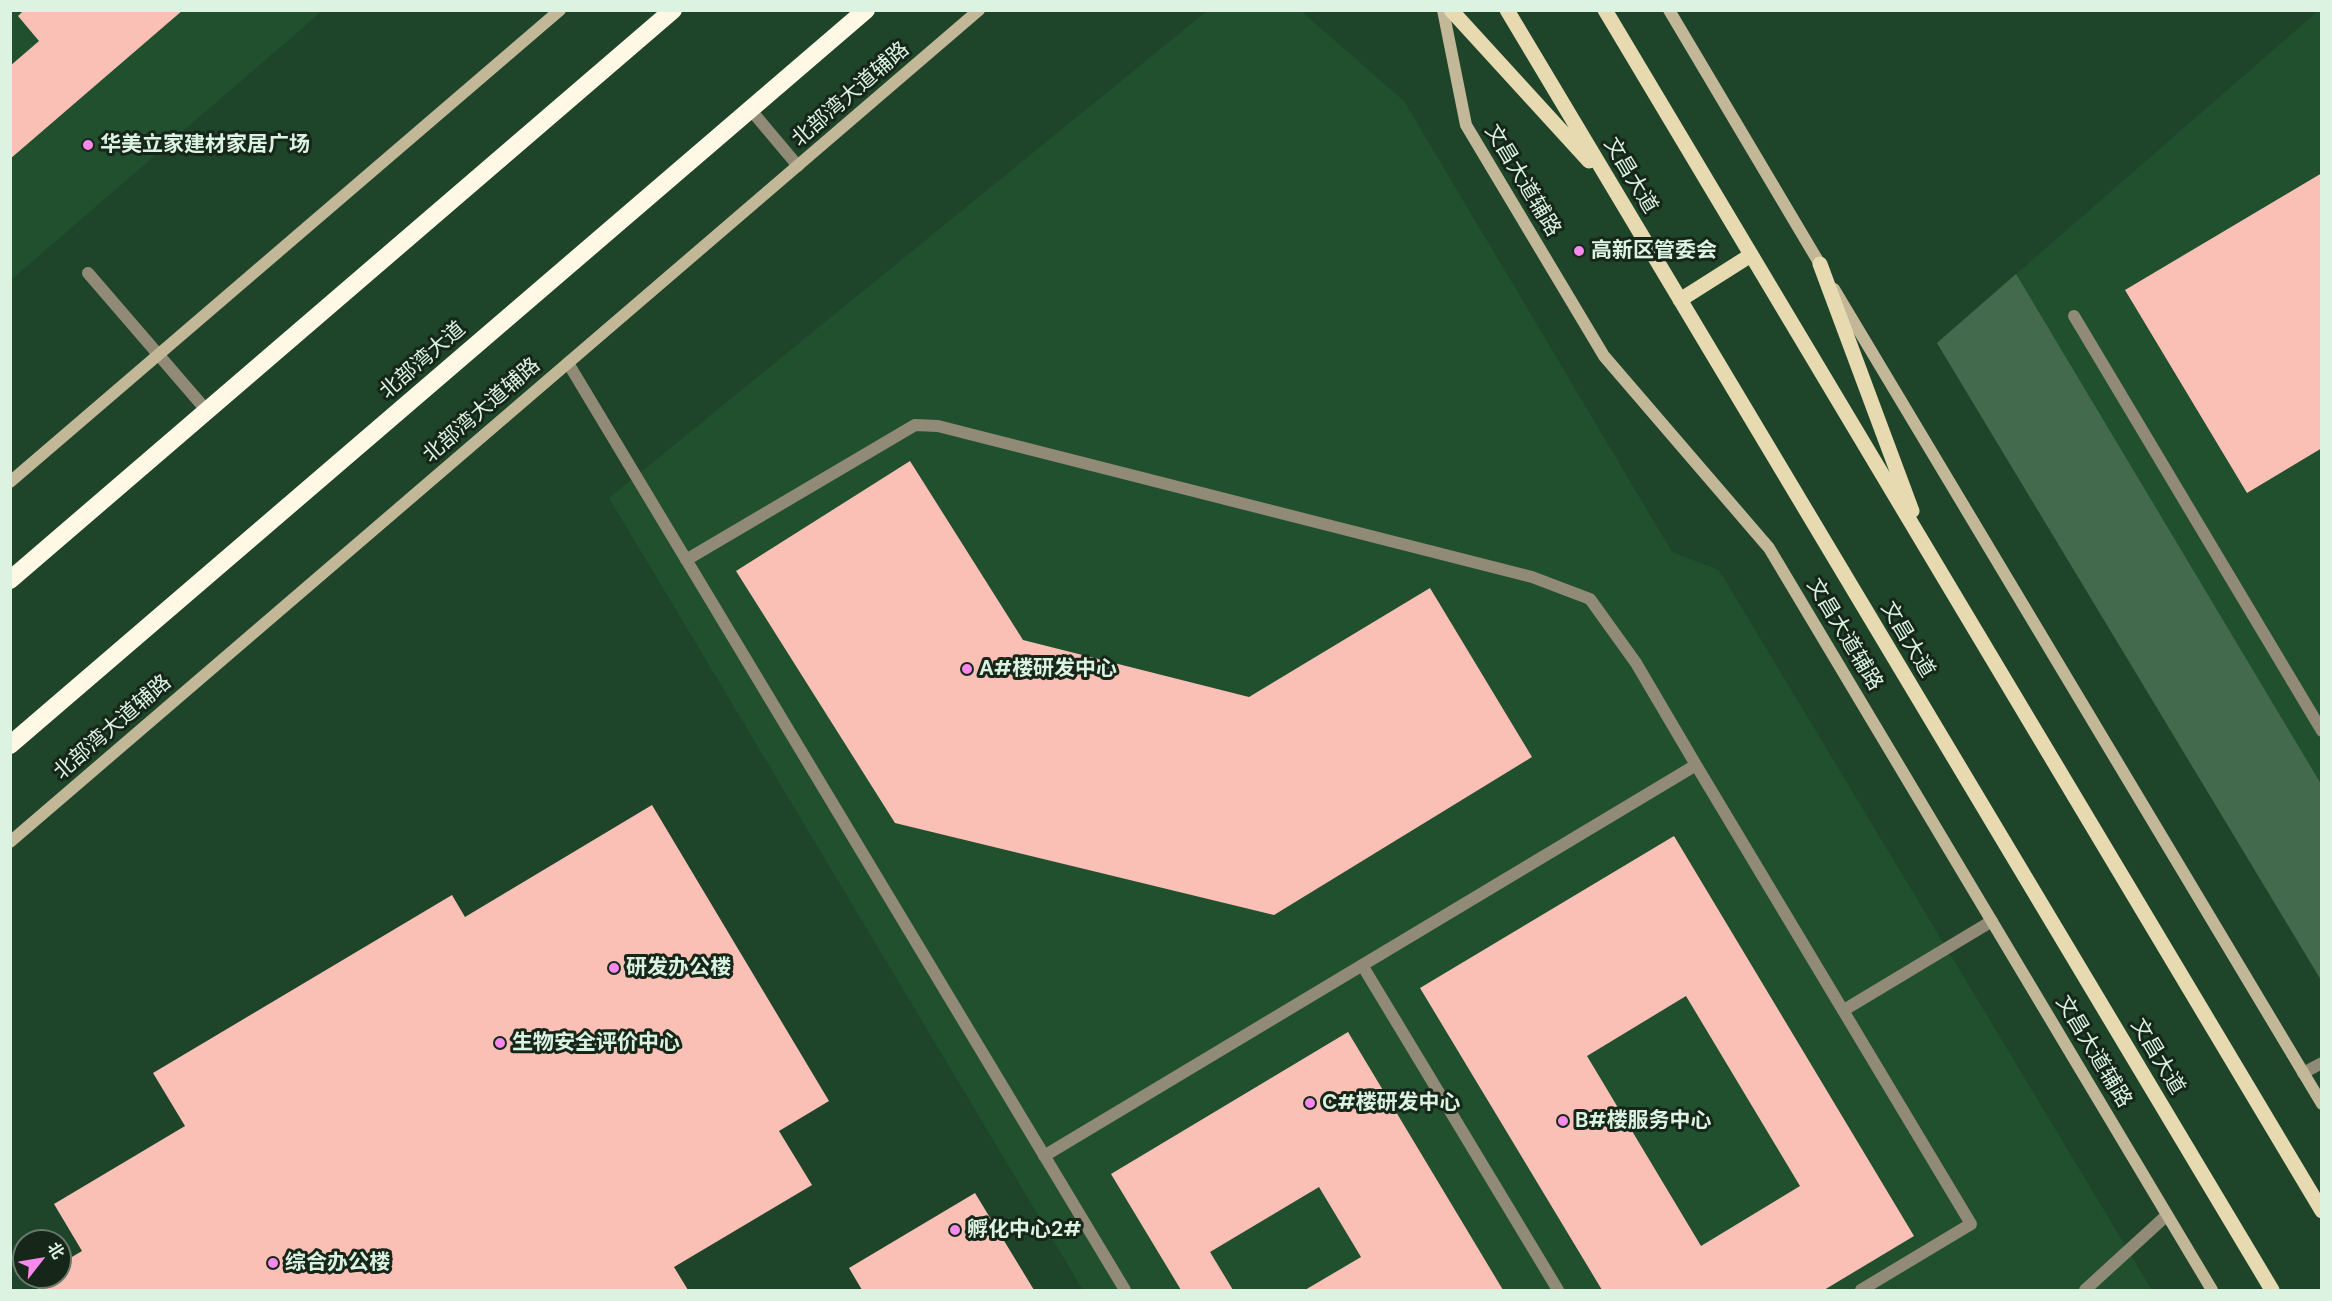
<!DOCTYPE html>
<html>
<head>
<meta charset="utf-8">
<style>
	body { margin:0 }
	#map { position:relative; width:2332px; height:1301px; overflow:hidden; background:#1e4529; font-family:"DM Sans","Noto Sans SC",sans-serif }
	canvas { display:block }
	.frame { position:absolute; inset:0; border:12px solid #ddf3e1; pointer-events:none }
	.north { position:absolute; left:12px; top:1229px; width:60px; height:60px; box-sizing:border-box; background:#16271a; border:2px solid #66796a; border-radius:50%; rotate:59deg; font-size:16px; font-weight:700; line-height:24px; text-align:center; color:#ddf3e1 }
	.north::after { content:''; display:block; margin:auto; width:21px; height:27px; background:#f788ec; clip-path:polygon(50% 0,100% 100%,50% 72%,0 100%) }
</style>
</head>
<body>
<div id="map">
<canvas width="2332" height="1301"></canvas>
<div class="frame"></div>
<div class="north">北</div>
</div>
<script>
const c = document.querySelector('canvas').getContext('2d');
c.lineJoin = 'round';
function fill(path, color) { c.fillStyle = color; c.fill(path, 'evenodd'); }
const toPath = rows => new Path2D(rows.map(r => 'M' + r).join(''));
function trace(path, color, width, dash) { c.strokeStyle = color; c.lineWidth = width; c.lineCap = dash ? 'butt' : 'round'; c.setLineDash(dash || []); c.stroke(path); }
function label(font, color, halo, rows, align = 'center') {
  c.font = font + ' "DM Sans","Noto Sans SC",sans-serif'; c.lineWidth = 6; c.setLineDash([]); c.textBaseline = 'middle'; c.strokeStyle = halo; c.fillStyle = color; for (const [text, x, y, turn = 0] of rows) {
    c.save(); c.translate(x, y); c.rotate((+turn || 0) * Math.PI / 180); c.textAlign = isNaN(turn) ? turn : align; if (halo) c.strokeText(text, 0, 0); c.fillText(text, 0, 0); c.restore();
  }
}
fill(toPath([
	[11,11,322,11,11,280],
	[1207,11,1301,11,1404,101,1672,552,1719,570,2152,1290,1083,1290,609,498],
	[2318,11,2321,11,2321,980,1937,343]
]), '#21502f');
fill(toPath([
	[2016,274,2321,784,2321,980,1937,343]
]), '#446a4d');
fill(toPath([
	[24,10,183,10,10,159,10,66,39,41,18,16],
	[2322,173,2322,448,2247,493,2125,290],
	[910,461,1023,640,1249,697,1430,588,1532,757,1274,915,895,823,736,571],
	[652,805,829,1101,779,1131,812,1185,674,1267,688,1290,39,1290,33,1280,38,1277,60,1277,60,1264,82,1251,54,1204,185,1126,153,1073,452,895,465,917],
	[1674,836,1914,1236,1824,1290,1602,1290,1420,988],
	[1686,996,1800,1186,1701,1246,1587,1056],
	[1348,1032,1503,1290,1305,1290,1361,1257,1319,1187,1210,1252,1233,1290,1181,1290,1111,1174],
	[975,1193,1034,1290,862,1290,849,1268]
]), '#fac0b5');
trace(toPath([
	[750,109,798,166],
	[88,273,207,411],
	[2074,316,2322,731],
	[568,363,1125,1290],
	[686,560,915,425,938,426,1532,577,1590,599,1636,663,1696,765,1044,1156],
	[1696,765,1971,1224,1861,1290],
	[1362,965,1558,1290],
	[1844,1010,1992,921],
	[2303,1073,2322,1063],
	[2085,1290,2167,1215]
]), '#918a77', 12);
trace(toPath([
	[1443,10,1466,125,1604,356,1769,548,2212,1290],
	[1669,10,1824,271],
	[1834,289,2322,1104],
	[10,482,560,10],
	[10,842,979,10]
]), '#c2b797', 12);
trace(toPath([
	[1451,10,1589,161],
	[1507,10,2272,1290],
	[1605,10,2322,1211],
	[1820,264,1912,511],
	[1680,300,1751,255]
]), '#e7d9b0', 15);
trace(toPath([
	[10,580,673,10],
	[10,745,866,10]
]), '#fff8e5', 18);
for (const [x, y, r, color] of [
	[88,145,6,"#f788ec"],
	[1579,251,6,"#f788ec"],
	[967,669,6,"#f788ec"],
	[614,968,6,"#f788ec"],
	[500,1043,6,"#f788ec"],
	[1310,1103,6,"#f788ec"],
	[1563,1121,6,"#f788ec"],
	[955,1230,6,"#f788ec"],
	[273,1263,6,"#f788ec"]
]) { const dot = new Path2D(); dot.arc(x, y, r, 0, 2 * Math.PI); c.fillStyle = color; c.fill(dot); trace(dot, '#16271a', 2); }
label('21px', '#ddf3e1', '#16271a', [
	["北部湾大道辅路",851,95,-41],
	["文昌大道",1630,176,59],
	["文昌大道辅路",1522,181,59],
	["北部湾大道",423,361,-41],
	["北部湾大道辅路",482,411,-41],
	["文昌大道辅路",1844,635,59],
	["文昌大道",1907,640,59],
	["北部湾大道辅路",113,728,-41],
	["文昌大道辅路",2093,1052,59],
	["文昌大道",2157,1057,59]
]);
label('bold 21px', '#ddf3e1', '#16271a', [
	["华美立家建材家居广场",100,145],
	["高新区管委会",1591,251],
	["A#楼研发中心",979,669],
	["研发办公楼",626,968],
	["生物安全评价中心",512,1043],
	["C#楼研发中心",1322,1103],
	["B#楼服务中心",1575,1121],
	["孵化中心2#",967,1230],
	["综合办公楼",285,1263]
], 'left');
</script>
</body>
</html>
